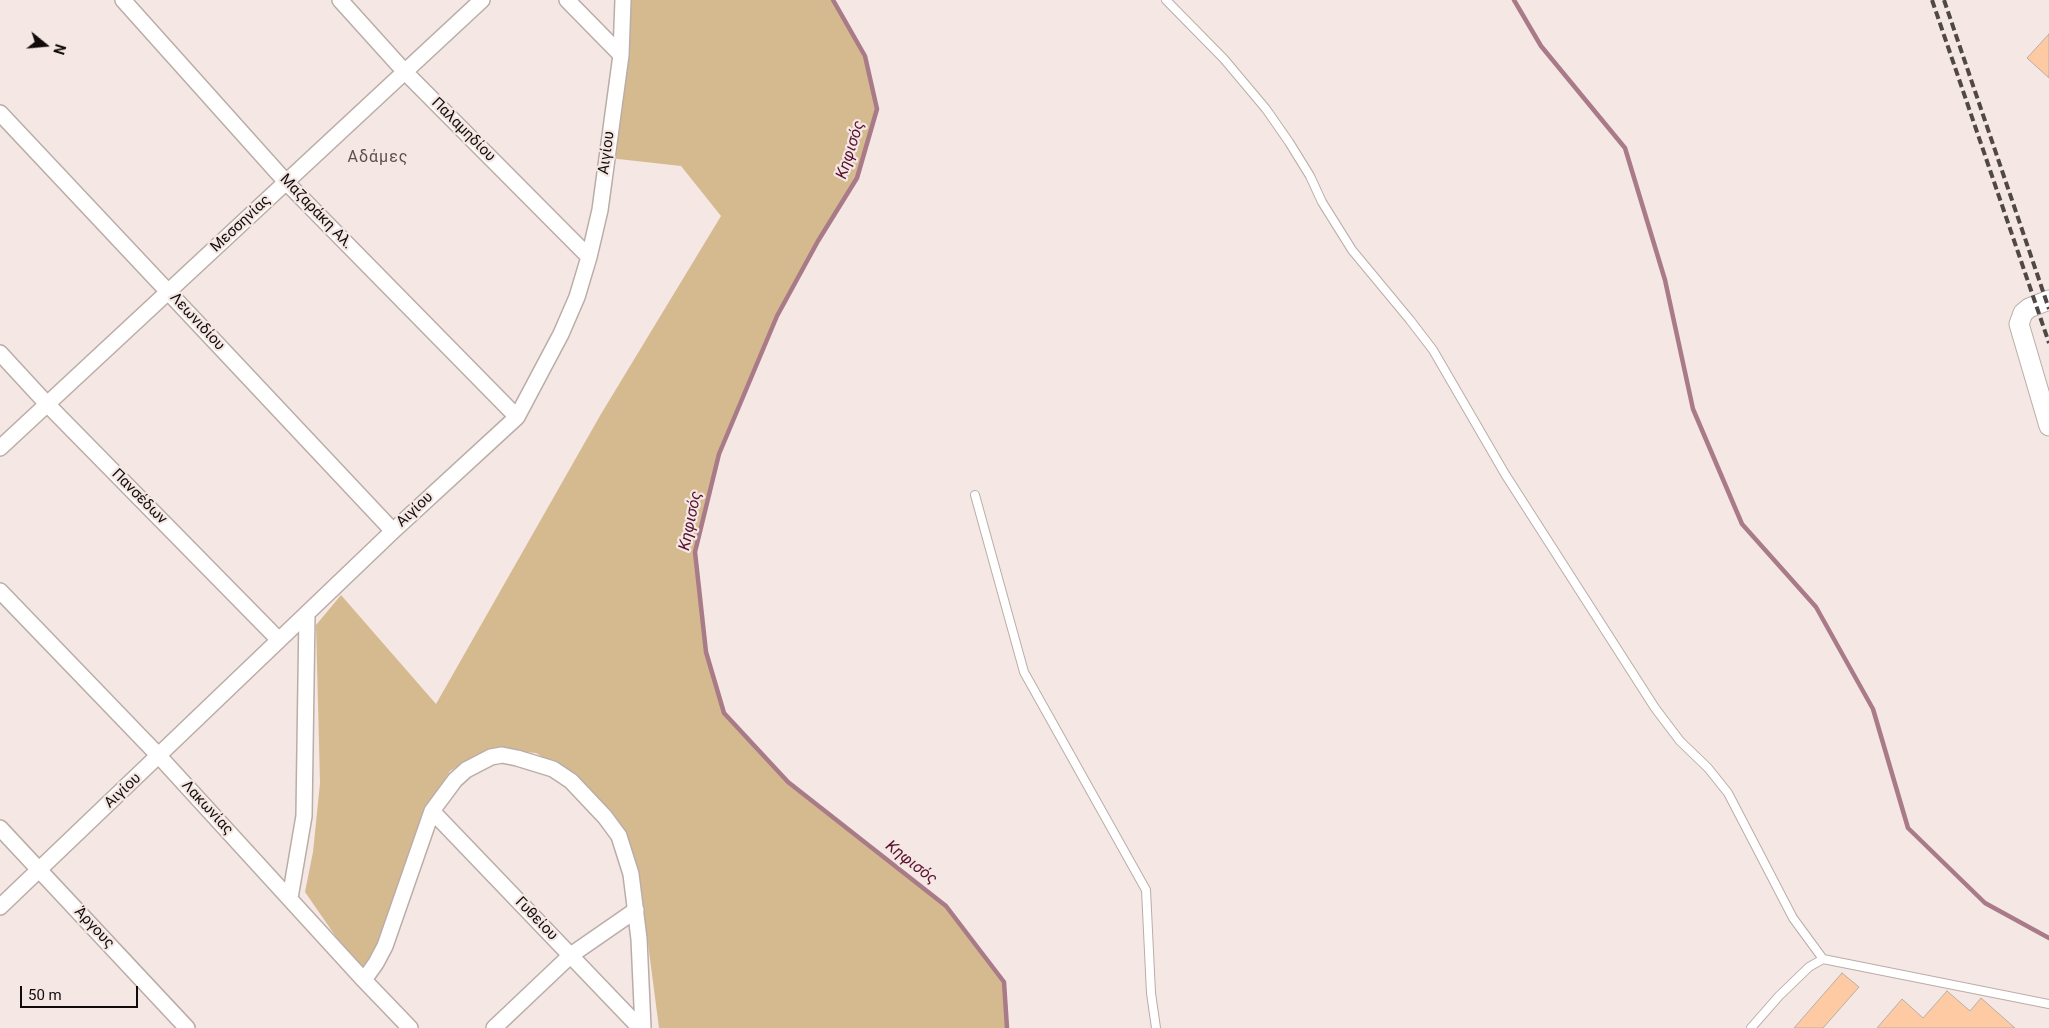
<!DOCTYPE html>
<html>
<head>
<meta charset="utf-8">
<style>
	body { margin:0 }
	#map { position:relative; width:2049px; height:1028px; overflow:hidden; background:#f5e7e3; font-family:Roboto,sans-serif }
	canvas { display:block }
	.north { position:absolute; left:20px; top:20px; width:50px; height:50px; -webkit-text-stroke:4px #f5e7e3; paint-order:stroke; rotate:107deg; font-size:14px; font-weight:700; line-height:20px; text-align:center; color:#110c0b }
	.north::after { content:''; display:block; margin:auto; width:18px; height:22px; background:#110c0b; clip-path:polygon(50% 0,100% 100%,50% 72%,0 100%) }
	.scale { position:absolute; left:20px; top:986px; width:118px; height:22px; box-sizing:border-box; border:2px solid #110c0b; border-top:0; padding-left:6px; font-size:15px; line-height:18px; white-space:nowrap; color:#110c0b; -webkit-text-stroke:4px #f5e7e3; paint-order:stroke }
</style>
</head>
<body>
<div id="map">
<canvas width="2049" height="1028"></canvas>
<div class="north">N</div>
<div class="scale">50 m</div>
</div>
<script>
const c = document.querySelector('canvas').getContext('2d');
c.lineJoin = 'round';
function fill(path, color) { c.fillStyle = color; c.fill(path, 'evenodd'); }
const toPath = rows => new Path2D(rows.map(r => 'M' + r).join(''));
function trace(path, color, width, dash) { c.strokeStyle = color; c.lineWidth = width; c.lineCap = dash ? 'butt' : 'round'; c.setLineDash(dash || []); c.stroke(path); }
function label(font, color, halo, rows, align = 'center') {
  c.font = font + ' Roboto,sans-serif'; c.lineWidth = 4.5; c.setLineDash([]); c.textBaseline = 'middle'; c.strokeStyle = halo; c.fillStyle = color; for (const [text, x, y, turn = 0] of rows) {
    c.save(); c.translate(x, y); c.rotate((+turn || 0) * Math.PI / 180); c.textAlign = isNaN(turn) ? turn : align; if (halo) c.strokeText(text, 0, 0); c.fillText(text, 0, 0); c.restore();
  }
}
fill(toPath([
	[623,0,833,0,865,56,877,109,857,178,818,241,777,316,719,454,695,552,706,652,724,713,788,782,946,906,1004,982,1007,1028,659,1028,641,890,624,835,595,795,567,773,536,753,503,750,477,755,450,771,428,808,401,875,380,942,361,973,305,892,313,852,320,783,316,625,341,595,436,704,601,414,721,216,681,166,609,158]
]), '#d5ba90');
trace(toPath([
	[833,0,865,56,877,109,857,178,818,241,777,316,719,454,695,552,706,652,724,713,788,782,946,906,1004,982,1007,1028],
	[1514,0,1541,46,1625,148,1665,280,1693,409,1742,524,1816,607,1873,709,1908,828,1985,903,2049,938]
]), '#a97b89', 4.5);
const building = toPath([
	[2049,34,2049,78,2027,58,2049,34],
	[1842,973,1859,987,1823,1028,1794,1028,1842,973],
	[1947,991,1970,1011,1981,998,2015,1028,1877,1028,1902,999,1923,1018,1947,991]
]);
fill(building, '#fecaa4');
trace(building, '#b8aea6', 1);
const service = toPath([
	[1166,0,1224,59,1266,109,1289,142,1310,176,1322,202,1352,250,1410,320,1433,350,1505,474,1655,708,1680,741,1708,768,1728,793,1793,918,1823,959],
	[975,495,1024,672,1146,890,1151,993,1156,1028],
	[1751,1028,1779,996,1809,967,1823,959,2049,1004]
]);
const minor = toPath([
	[123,0,286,182,517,417],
	[340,0,405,72,589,257],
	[567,0,621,55],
	[0,113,393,531],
	[0,353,47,404,279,640],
	[0,448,482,0],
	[0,591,159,756,361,977,410,1028],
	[432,811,640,1028],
	[0,828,187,1028],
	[290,898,304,816,307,614],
	[0,907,393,531,517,417,561,334,577,297,589,257,600,210,621,55,623,0],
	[364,980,376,963,385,946,432,811,455,780,466,770,491,757,502,755,517,758,553,769,571,781,605,817,619,836,631,874,639,939,643,1028],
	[494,1028,571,955,636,910]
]);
const tertiary = toPath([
	[2049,300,2029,308,2023,313,2019,324,2049,426]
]);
trace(service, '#baada8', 10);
trace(minor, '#baada8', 18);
trace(tertiary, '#baada8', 21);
trace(service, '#fff', 8);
trace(minor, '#fff', 15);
trace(tertiary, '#fff', 19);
trace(toPath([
	[1932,0,2049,343],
	[1944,0,2049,309]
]), '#4f4846', 4, [8, 4]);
label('15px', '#110c0b', '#f5e7e3', [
	["Παλαμηδίου",463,130,45],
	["Αιγίου",607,153,-82],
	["Μαζαράκη Αλ.",316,212,46],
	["Μεσσηνίας",241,224,-43],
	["Λεωνιδίου",197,322,47],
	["Πανσέδων",139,497,45],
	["Αιγίου",415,510,-43],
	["Αιγίου",123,791,-43],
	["Λακωνίας",207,808,47],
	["Γυθείου",536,919,46],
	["Άργους",94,928,47]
]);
label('italic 16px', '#581031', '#f5e7e3', [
	["Κηφισός",851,150,-72],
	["Κηφισός",691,521,-78],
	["Κηφισός",911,863,38]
]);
c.letterSpacing = '1px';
label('16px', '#5b504c', '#f5e7e3', [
	["Αδάμες",378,158]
]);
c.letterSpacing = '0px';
</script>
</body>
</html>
